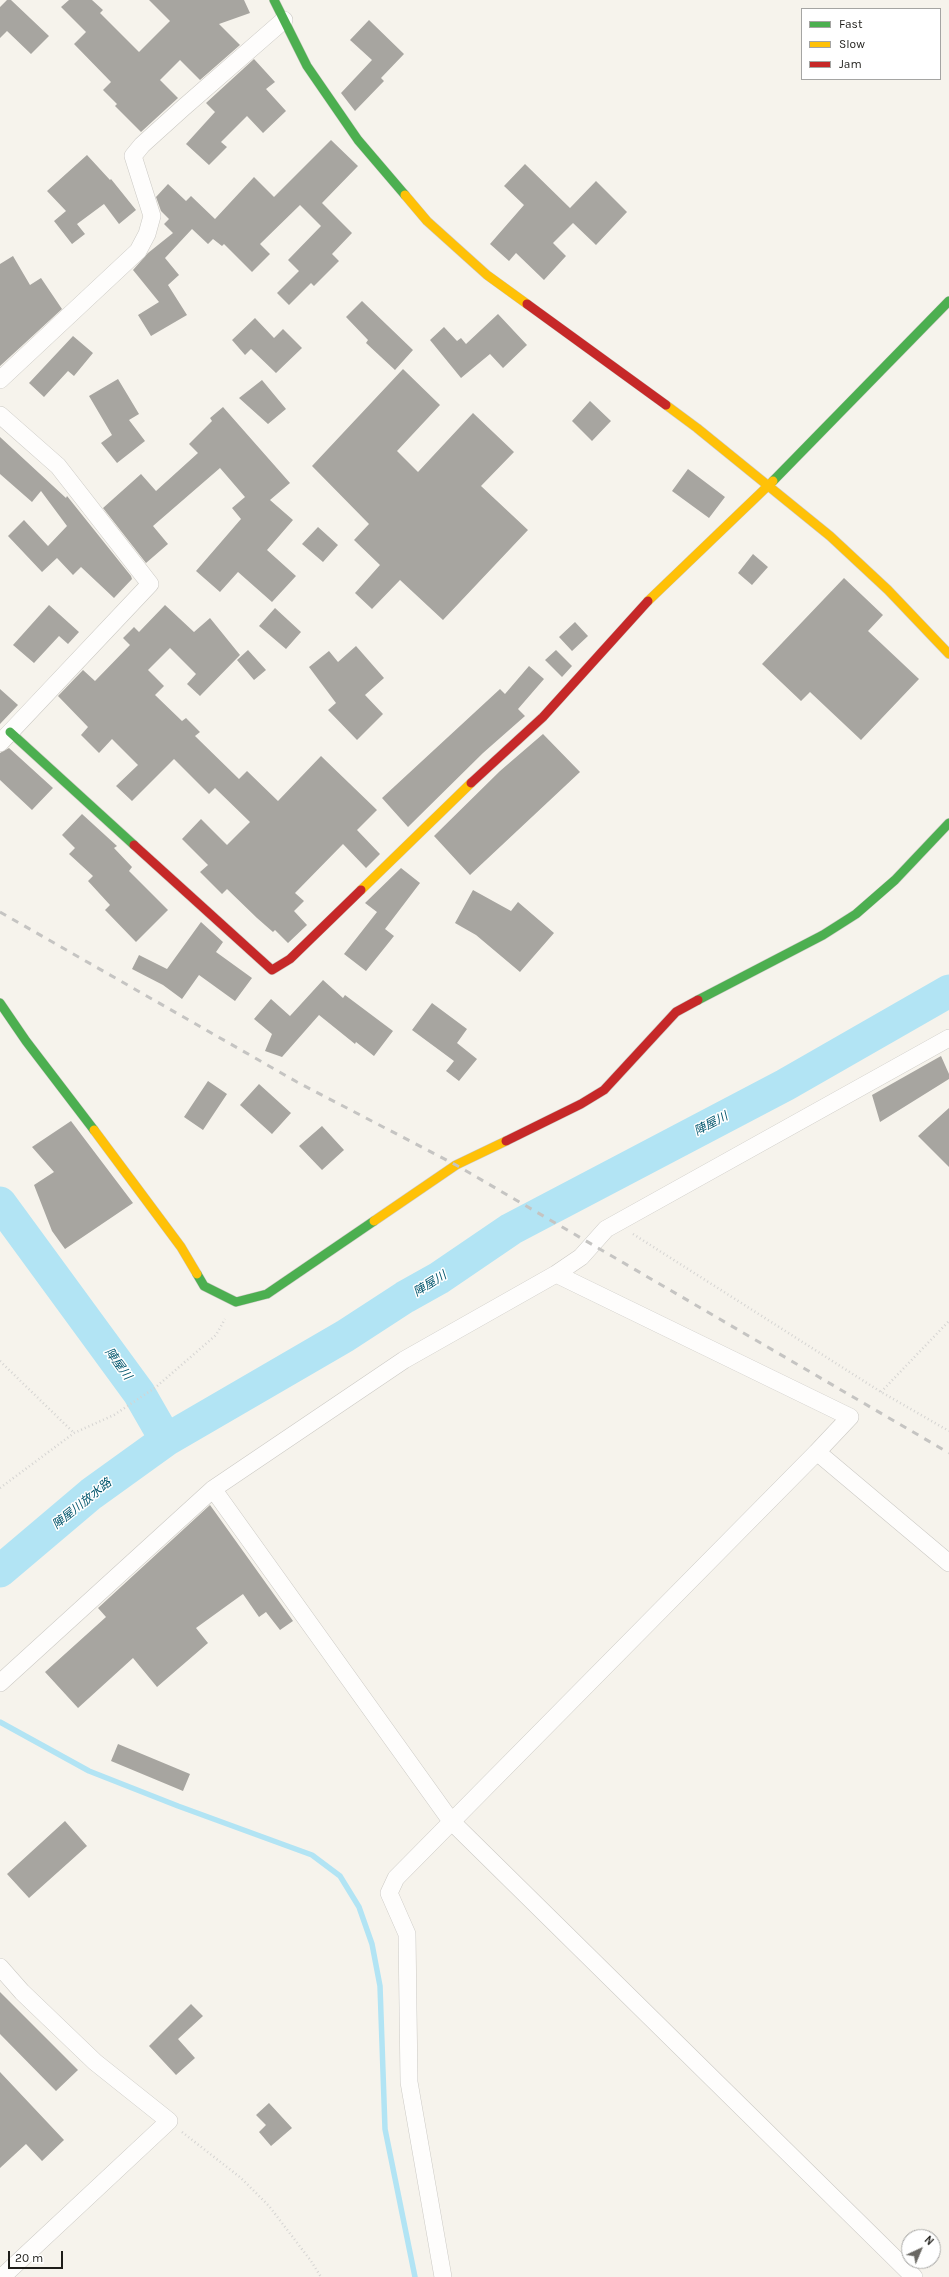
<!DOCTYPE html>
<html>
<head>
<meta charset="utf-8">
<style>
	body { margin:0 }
	#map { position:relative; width:949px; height:2277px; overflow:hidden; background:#f6f3ec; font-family:Karla,sans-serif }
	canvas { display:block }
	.legend { position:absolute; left:801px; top:8px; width:140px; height:72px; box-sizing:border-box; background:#fff; border:1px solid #a5a5a3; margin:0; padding:5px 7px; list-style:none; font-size:12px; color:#1e1d19 }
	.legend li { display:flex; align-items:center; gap:8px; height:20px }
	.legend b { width:20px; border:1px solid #a5a5a3 }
	.north { position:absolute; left:901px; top:2229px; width:40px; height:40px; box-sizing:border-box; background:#fff; border:1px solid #a5a5a3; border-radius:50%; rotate:44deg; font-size:11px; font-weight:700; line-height:16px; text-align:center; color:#1e1d19 }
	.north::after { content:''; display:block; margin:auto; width:14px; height:18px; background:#6a6863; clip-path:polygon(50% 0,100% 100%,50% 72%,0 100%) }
	.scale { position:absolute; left:8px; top:2251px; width:55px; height:18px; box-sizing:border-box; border:2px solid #1e1d19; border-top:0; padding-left:5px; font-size:12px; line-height:14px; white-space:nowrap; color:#1e1d19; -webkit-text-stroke:3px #fff; paint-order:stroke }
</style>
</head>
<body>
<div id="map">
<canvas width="949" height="2277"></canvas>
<ul class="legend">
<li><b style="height:5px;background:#4caf50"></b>Fast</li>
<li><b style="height:5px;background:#ffc107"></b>Slow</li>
<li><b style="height:5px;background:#c62828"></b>Jam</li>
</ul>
<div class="north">N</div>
<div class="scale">20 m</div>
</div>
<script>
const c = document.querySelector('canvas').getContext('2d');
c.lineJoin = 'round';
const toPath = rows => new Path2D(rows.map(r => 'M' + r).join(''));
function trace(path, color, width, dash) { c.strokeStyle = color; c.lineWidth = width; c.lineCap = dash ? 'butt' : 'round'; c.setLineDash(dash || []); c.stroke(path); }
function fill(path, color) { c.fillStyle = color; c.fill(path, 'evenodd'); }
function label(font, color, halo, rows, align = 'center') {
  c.font = font + ' Karla,"Noto Sans JP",sans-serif'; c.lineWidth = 3; c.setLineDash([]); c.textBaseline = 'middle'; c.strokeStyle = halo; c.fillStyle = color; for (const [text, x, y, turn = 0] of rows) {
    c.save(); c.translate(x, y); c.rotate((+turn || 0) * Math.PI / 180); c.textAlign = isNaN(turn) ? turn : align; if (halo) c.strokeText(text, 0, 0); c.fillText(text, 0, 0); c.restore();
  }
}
trace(toPath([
	[0,1722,89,1771,178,1806,312,1855,340,1876,359,1907,372,1944,380,1986,385,2129,415,2277]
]), '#b2e4f4', 5.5);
trace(toPath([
	[0,1203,139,1393,166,1440],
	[0,1571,91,1494,166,1440,345,1336,405,1297,439,1278,511,1229,785,1085,949,991]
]), '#b2e4f4', 33);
fill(toPath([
	[7,0,11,0,49,36,31,54,7,31,0,38,0,7],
	[69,0,92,0,103,10,100,13,139,52,170,21,149,0,244,0,250,13,219,24,240,45,200,80,180,60,160,80,178,98,141,132,115,106,117,104,103,90,111,82,74,44,86,32,61,7],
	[369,20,404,54,381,78,384,81,355,111,341,93,372,60,350,40],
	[254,59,275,82,266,89,286,111,263,133,247,116,221,142,227,147,209,165,186,144,215,112,206,103],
	[331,140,358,166,322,203,352,233,332,254,339,261,314,286,311,283,289,305,277,293,299,271,288,260,321,226,300,205,260,244,270,254,252,272,224,244,222,246,213,239,208,244,192,229,165,258,179,275,168,285,187,315,151,336,138,315,159,302,133,270,148,253,173,233,164,224,169,219,161,211,156,197,168,184,186,201,191,196,215,219,254,177,274,197],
	[87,155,110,180,111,179,136,210,119,224,104,204,77,224,85,234,72,244,54,221,66,211,47,191],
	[525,164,570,208,596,181,627,212,596,245,573,223,553,243,566,256,544,280,516,253,509,261,490,244,524,205,504,186],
	[13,256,30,285,41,278,62,309,0,366,0,264],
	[362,301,413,350,395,370,366,343,368,340,346,317],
	[498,314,527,345,503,368,490,354,461,378,430,340,444,327,457,341,461,338,466,344],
	[255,318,274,338,283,329,302,348,276,373,251,349,245,355,232,340],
	[73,336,93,353,74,376,68,371,44,397,29,383],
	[403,369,440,405,397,451,418,472,473,413,514,452,481,486,528,530,443,620,400,580,372,609,355,593,380,565,354,540,369,524,312,466],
	[118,379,139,414,129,420,145,441,117,463,101,443,112,435,89,396],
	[262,380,286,409,268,424,239,398],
	[590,401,611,421,592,441,572,421],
	[223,407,290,483,270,500,293,520,267,550,296,576,272,602,238,572,220,592,196,571,241,519,232,508,245,497,220,468,153,526,168,544,146,563,103,508,141,474,156,491,198,453,189,444,212,421,210,418],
	[0,437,66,498,67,496,131,576,132,579,114,598,81,567,73,575,57,558,42,572,8,536,24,520,48,546,67,526,41,491,32,502,0,474],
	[688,469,725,497,709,518,672,491],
	[318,527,338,545,323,562,302,544],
	[753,554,768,567,752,585,738,573],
	[844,578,883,615,868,631,919,679,861,740,810,692,801,701,762,664],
	[49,605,79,632,68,644,59,636,34,663,13,645],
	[165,605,194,632,210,618,240,655,200,696,187,684,196,674,170,648,148,670,164,686,155,695,182,721,186,718,200,732,195,736,239,779,247,771,278,801,321,756,377,810,357,830,380,854,366,868,343,844,295,893,304,901,294,911,307,925,288,943,275,930,273,932,257,918,227,889,222,894,200,872,208,865,182,839,201,819,227,845,250,822,215,788,209,794,174,759,132,801,116,786,138,765,112,739,99,753,81,735,88,727,58,696,83,670,95,681,130,645,123,638,134,627,139,632],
	[275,608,301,632,286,649,259,626],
	[575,622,588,636,572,651,559,637],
	[356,646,384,678,365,695,383,714,357,740,328,710,336,703,309,667,329,651,338,662],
	[248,650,266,670,254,680,237,660],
	[556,650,572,666,562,677,545,660],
	[529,666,544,679,518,709,525,716,483,753,408,827,382,798,500,689,505,694],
	[0,689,18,705,0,724],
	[543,734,580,772,470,875,434,836,500,771],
	[9,748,53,788,32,810,0,780,0,753],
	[82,814,117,846,114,848,132,867,129,871,168,910,136,942,105,910,110,905,88,881,93,876,69,854,75,848,62,835],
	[401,868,420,883,385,929,394,936,366,971,344,954,377,912,365,903],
	[473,890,511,911,518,902,554,933,520,972,476,935,455,923],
	[201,922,223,942,216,952,252,978,235,1001,199,975,182,999,163,985,132,969,139,955,167,969],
	[323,980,343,998,345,995,393,1031,374,1056,356,1042,355,1044,319,1015,282,1057,265,1051,272,1034,254,1019,271,999,290,1016],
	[432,1003,467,1029,457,1043,477,1059,459,1081,446,1071,454,1061,412,1030],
	[941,1056,949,1074,949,1079,880,1122,872,1095],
	[208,1081,227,1094,203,1130,184,1117],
	[259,1084,291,1113,272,1134,240,1105],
	[949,1108,949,1167,918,1136],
	[71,1121,133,1203,65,1249,52,1231,34,1185,54,1172,32,1147],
	[322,1126,344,1150,322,1170,299,1146],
	[210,1505,293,1621,280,1630,266,1612,259,1617,243,1594,196,1628,208,1643,157,1687,133,1658,78,1708,45,1672,106,1617,98,1608],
	[118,1744,190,1774,183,1791,111,1761],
	[65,1821,87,1846,29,1898,7,1874],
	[0,1992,78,2070,56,2091,0,2034],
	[191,2004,203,2016,178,2039,195,2058,176,2075,149,2046],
	[0,2072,64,2140,42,2161,26,2144,0,2168],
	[269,2103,292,2128,271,2146,259,2132,266,2125,256,2115]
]), '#a7a5a0');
const street = toPath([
	[0,380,138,251,147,234,152,216,133,156,142,145,183,108,284,20],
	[0,415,58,466,150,584,0,743],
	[556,1274,581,1257,606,1229,949,1038],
	[213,1489,451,1821,914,2277],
	[0,1683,213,1489,404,1360,556,1274,850,1417,817,1452],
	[0,1967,22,1992,95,2062,169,2121,2,2277],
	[443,2277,409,2082,407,1934,389,1893,396,1878,817,1452,949,1563]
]);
const fast = toPath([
	[274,0,307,66,358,140,405,195],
	[773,481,949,301],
	[10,732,134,845],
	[698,1000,823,935,856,914,895,880,949,823],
	[0,1003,26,1041,94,1130],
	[197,1274,204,1286,236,1302,267,1294,374,1221]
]);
const slow = toPath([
	[405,195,427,221,487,275,527,304],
	[666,405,697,428,830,536,888,590,949,654],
	[648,601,773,481],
	[361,890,471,783],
	[94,1130,181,1247,197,1274],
	[374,1221,456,1165,506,1141]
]);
const jam = toPath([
	[527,304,666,405],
	[471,783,543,717,648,601],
	[134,845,272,970,290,959,361,890],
	[506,1141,581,1104,604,1090,676,1012,698,1000]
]);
trace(street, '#cbc9c4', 18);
trace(fast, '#cbc9c4', 10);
trace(slow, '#cbc9c4', 10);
trace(jam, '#cbc9c4', 10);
trace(toPath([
	[633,1234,881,1392,949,1431],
	[0,1361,74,1433],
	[881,1392,949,1321],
	[0,1488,74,1433,114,1415,156,1387,216,1335,225,1319],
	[182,2132,241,2178,269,2206,311,2261,321,2277]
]), '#d5d4d2', 2.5, [1, 3]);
trace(street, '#fefdfc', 17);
trace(fast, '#4caf50', 9);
trace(slow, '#ffc107', 9);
trace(jam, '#c62828', 9);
trace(toPath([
	[0,912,297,1082,456,1165,949,1453]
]), '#c5c4c2', 3, [7, 7]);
label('italic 12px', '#00556c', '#fff', [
	["陣屋川",711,1124,-28],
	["陣屋川",430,1284,-32],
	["陣屋川",118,1364,54],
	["陣屋川放水路",82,1504,-39]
]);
</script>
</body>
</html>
